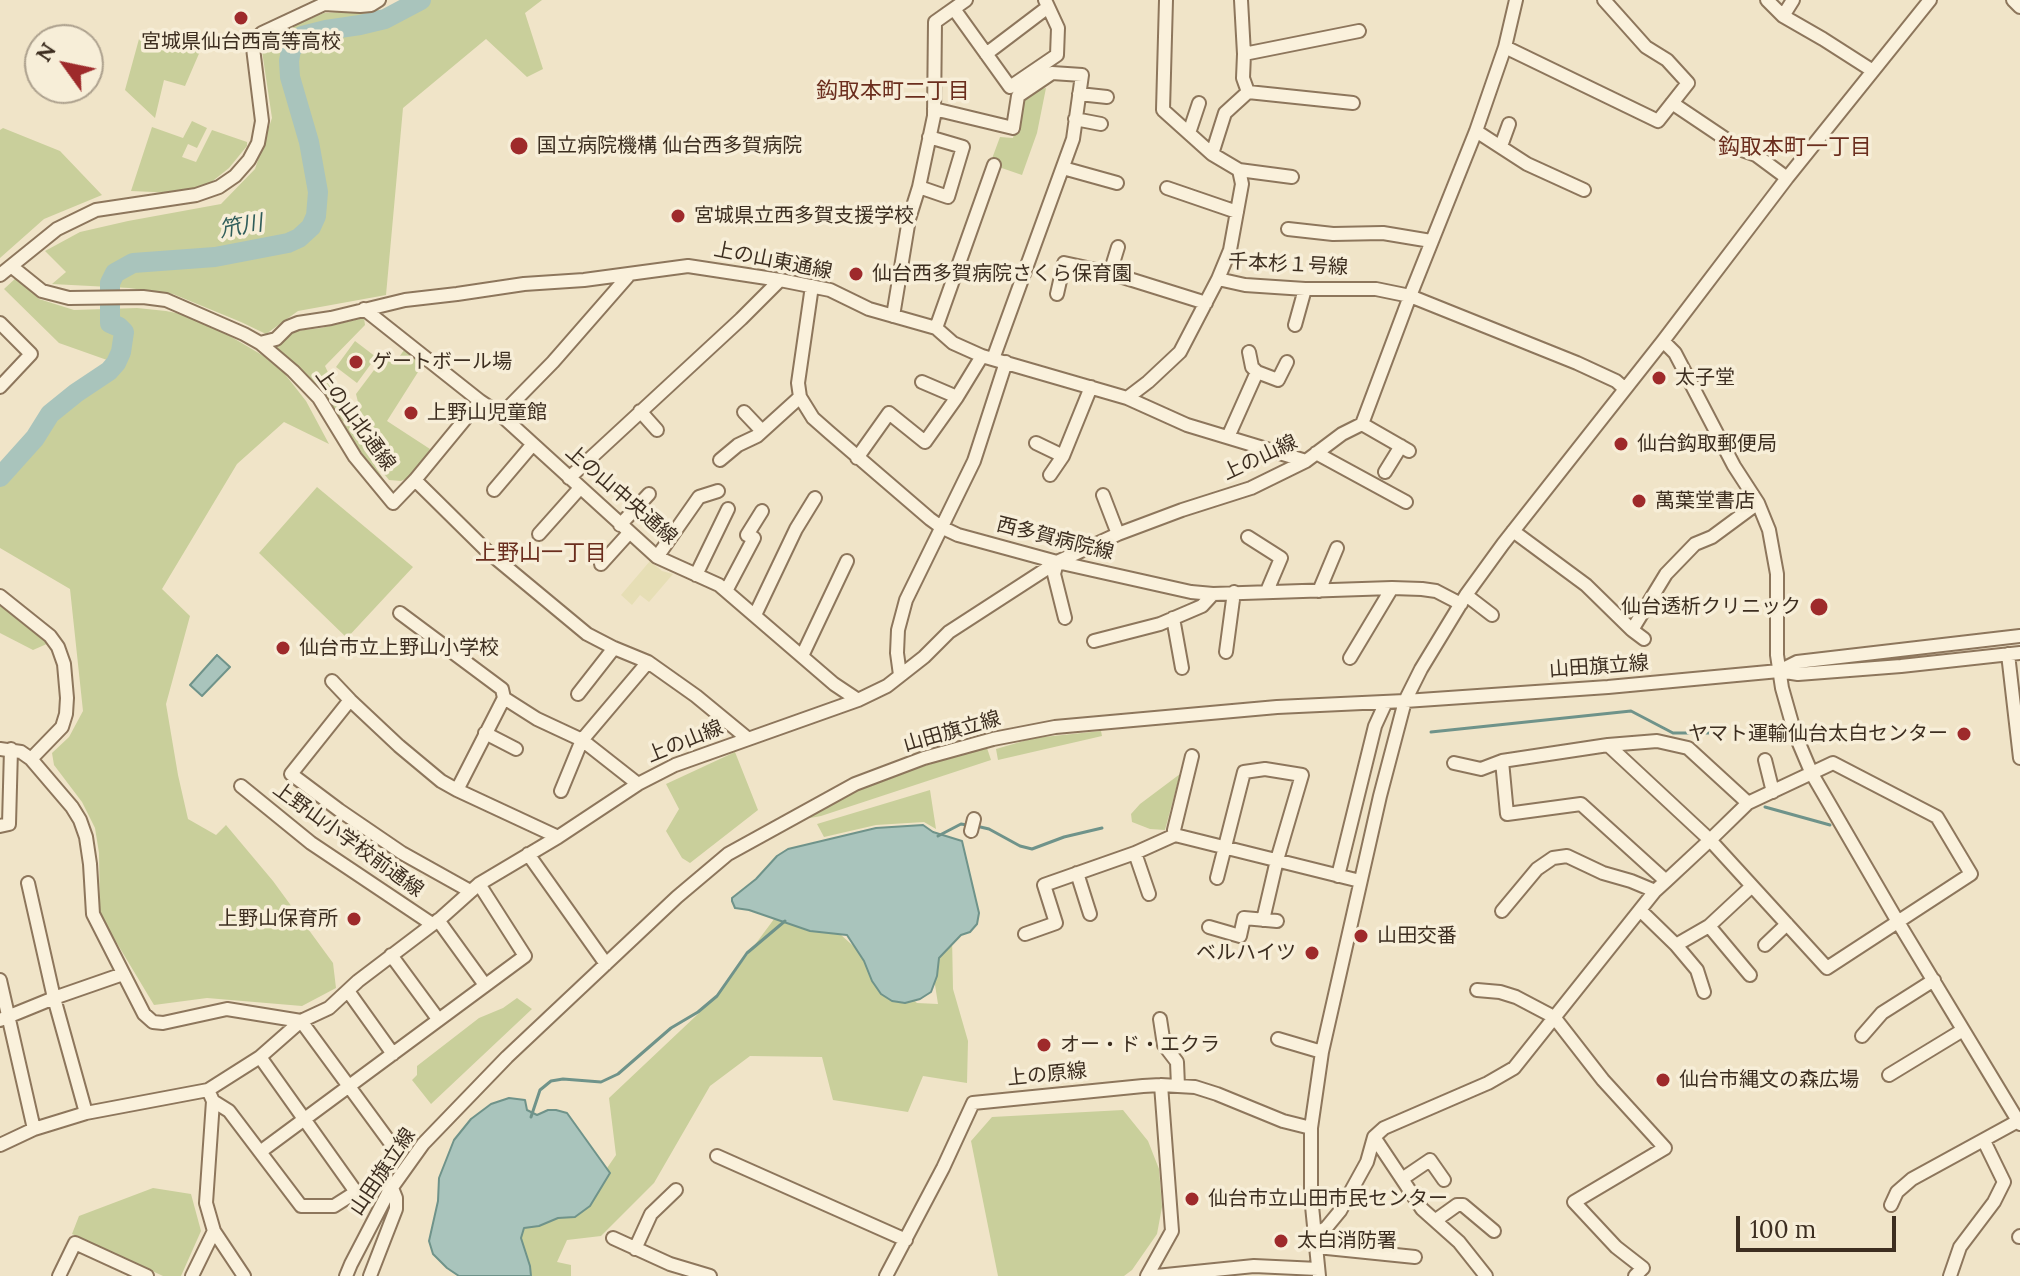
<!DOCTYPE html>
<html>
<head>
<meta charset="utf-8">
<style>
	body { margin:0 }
	#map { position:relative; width:2020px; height:1276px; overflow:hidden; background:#f0e4c8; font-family:Lora,serif }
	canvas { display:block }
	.north { position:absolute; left:24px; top:24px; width:80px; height:80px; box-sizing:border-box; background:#f7eed8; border:2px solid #ada18e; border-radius:50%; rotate:303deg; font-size:22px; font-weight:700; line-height:32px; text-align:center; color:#3d2e20 }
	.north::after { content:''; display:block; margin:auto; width:28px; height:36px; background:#9e2a2b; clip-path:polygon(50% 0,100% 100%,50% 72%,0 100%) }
	.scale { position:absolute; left:1736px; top:1216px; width:160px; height:36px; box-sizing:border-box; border:4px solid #3d2e20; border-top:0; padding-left:10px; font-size:24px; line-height:28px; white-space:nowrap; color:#3d2e20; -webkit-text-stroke:6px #f7eed8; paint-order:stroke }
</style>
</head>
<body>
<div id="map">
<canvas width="2020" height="1276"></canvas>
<div class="north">N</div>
<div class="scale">100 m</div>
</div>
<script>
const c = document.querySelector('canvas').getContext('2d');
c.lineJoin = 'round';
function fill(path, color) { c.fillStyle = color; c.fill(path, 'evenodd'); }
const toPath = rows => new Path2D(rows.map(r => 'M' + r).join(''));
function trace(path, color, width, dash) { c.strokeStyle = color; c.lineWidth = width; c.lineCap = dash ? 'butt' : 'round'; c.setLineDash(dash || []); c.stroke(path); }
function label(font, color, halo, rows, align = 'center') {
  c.font = font + ' Lora,"Noto Sans JP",serif'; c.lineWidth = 7; c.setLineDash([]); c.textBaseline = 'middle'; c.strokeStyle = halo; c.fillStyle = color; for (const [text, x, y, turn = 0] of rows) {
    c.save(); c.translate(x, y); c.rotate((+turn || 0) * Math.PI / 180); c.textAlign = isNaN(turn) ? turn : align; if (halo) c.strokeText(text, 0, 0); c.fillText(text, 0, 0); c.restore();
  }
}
fill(toPath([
	[650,561,662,571,673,574,649,602,640,595,632,605,621,595]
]), '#e6deb5');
fill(toPath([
	[417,0,542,0,525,13,543,69,527,77,486,39,403,108,386,295,298,311,266,334,241,322,173,294,129,288,52,284,66,272,45,251,80,232,128,221,221,204,255,169,272,118,262,51,274,34,324,13,379,10,400,20],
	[139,39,179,53,182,44,201,49,185,86,164,80,155,118,125,90],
	[1046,88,1037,133,1022,175,990,164,1000,137,1013,138,1021,99,1039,89],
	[192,121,207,128,197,148,188,144,182,157,196,162,212,130,247,142,247,146,229,168,209,184,175,193,131,191,152,127,183,138],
	[3,128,60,151,102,195,44,219,0,258,0,130],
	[17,277,39,299,74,310,137,308,166,311,186,315,223,332,262,355,284,373,306,401,329,444,284,422,237,464,162,589,190,616,166,704,178,775,188,819,216,835,226,825,273,881,333,963,336,988,302,1006,207,998,154,1005,100,915,99,853,95,828,82,802,54,765,52,753,69,737,83,711,70,589,0,548,0,487,107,360,59,343,4,289],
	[364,318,365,325,325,366,366,452,386,483,380,485,360,457,342,420,312,381,278,352,276,346,296,331,321,328],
	[355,341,376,357,357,383,336,367],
	[407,346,425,361,387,421,430,449,412,476,401,481,389,480,372,459,356,394,383,358,394,364],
	[317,487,413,567,347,638,259,553],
	[0,604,49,643,33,650,0,633],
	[1101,731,1102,736,998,760,996,749,1034,738],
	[987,748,991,760,821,816,810,818,808,815,876,782,961,754],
	[735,752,758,810,690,863,682,858,666,831,679,809,666,784],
	[1180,774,1165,830,1150,829,1132,822,1131,814,1140,804],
	[930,790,936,829,924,822,876,825,824,837,817,824],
	[783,907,831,926,917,1003,938,1004,929,946,952,936,953,989,968,1041,967,1083,923,1076,908,1112,833,1100,822,1057,750,1056,710,1086,654,1183,601,1236,567,1240,557,1262,571,1265,571,1276,474,1276,510,1228,581,1206,616,1155,609,1098,716,997],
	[517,998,532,1009,431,1104,412,1080,417,1075,417,1066,479,1018,503,1008],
	[1123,1110,1148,1141,1159,1169,1162,1207,1157,1234,1132,1270,1124,1276,998,1276,971,1141,992,1117],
	[153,1188,191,1194,201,1231,181,1276,163,1276,72,1234,79,1216]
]), '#c9cf9b');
const water = toPath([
	[217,655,230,667,202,696,190,685,217,655],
	[923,825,933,832,962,841,979,913,977,924,970,932,961,935,939,958,937,976,931,992,920,999,905,1003,892,1001,881,994,872,981,864,961,847,935,810,931,749,910,735,908,732,901,732,898,756,879,777,856,788,849,876,828,923,825],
	[509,1098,525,1100,527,1110,537,1115,548,1110,556,1110,567,1113,610,1173,590,1206,575,1217,558,1218,539,1226,524,1228,521,1238,530,1266,531,1276,459,1276,447,1268,433,1254,429,1241,438,1201,439,1178,454,1140,471,1119,491,1104,509,1098]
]);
fill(water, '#a9c4bc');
trace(water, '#6f938a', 2);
trace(toPath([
	[1431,732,1631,711,1673,733,1708,733,1725,728],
	[1765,807,1830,825],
	[976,826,989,829,1020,846,1032,849,1064,837,1102,828],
	[938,836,961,824,967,825],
	[531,1117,540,1090,551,1081,563,1079,601,1082,618,1074,671,1028,698,1012,717,996,747,953,785,921]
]), '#6f938a', 3);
trace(toPath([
	[0,477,35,438,50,414,76,393,109,371,116,363,121,352,124,332,119,327,110,323,110,283,115,273,133,263,215,257,288,243,299,238,311,227,316,216,318,192,309,142,290,77,289,61,291,50,302,36,326,30,360,25,385,19,421,0]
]), '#a9c4bc', 20);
const minor = toPath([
	[1166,0,1163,110,1212,154],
	[1241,0,1244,54,1243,78,1248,92],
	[1767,0,1783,16,1823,39,1873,71],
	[2013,0,2020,7],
	[954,9,1010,87,1057,55,1058,28,1045,0],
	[1783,16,1793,0],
	[1505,47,1658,121,1688,83,1667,60,1646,47,1604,0],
	[986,54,1048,7],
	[1244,54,1359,31],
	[1079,94,1107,97],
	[1672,103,1742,150,1756,155,1787,178],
	[934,109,1013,128,1018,96,1052,73,1082,75,1073,139,993,359],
	[1075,119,1101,124],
	[1476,131,1527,164,1584,190],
	[1189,133,1199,103],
	[1501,146,1509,124],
	[1063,168,1117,183],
	[1239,170,1292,177],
	[919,187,948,197,963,147,929,137],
	[1167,188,1237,212],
	[1288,229,1333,234,1383,233,1431,241],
	[11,266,42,291,69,298,143,297,166,300,244,334,260,343,293,371,319,398,355,457,393,503,415,480,480,401],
	[1110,273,1118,247],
	[0,275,57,229,96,210,196,195,219,187,235,176,249,160,258,143,262,121,253,48,256,39,262,33,324,4,360,6,371,5,379,0],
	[1218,279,1230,250,1242,184,1239,170,1212,154,1225,113,1248,92,1353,103],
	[812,286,798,383,800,397,813,418,830,433,930,519,941,527,958,535,1057,562,1191,592,1213,594,1392,588,1422,589,1436,591,1461,604],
	[1057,294,1064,263,1110,273,1206,303],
	[364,309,480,401,501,415,657,557,719,585,834,684,858,700],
	[893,316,909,219,919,187,934,116,935,22,966,0],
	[0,323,31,354,0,387],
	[1295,325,1305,289],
	[936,328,994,165],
	[1663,341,1675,353,1734,466,1758,503,1769,530,1777,574,1777,655,1782,688,1795,734,1812,774,1898,922,2020,1124],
	[260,343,276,339,288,327,298,323,331,318,405,300,457,294,524,284,584,280,688,266,780,280,830,290,869,309,936,328,953,343,982,356,1127,398,1187,425,1306,461],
	[1249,352,1252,367,1257,372],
	[922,382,957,397],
	[1127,398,1148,382,1180,352,1218,279,1245,285,1305,289,1376,289,1410,296,1476,131,1505,47,1516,0],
	[640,411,657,430],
	[744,412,762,431],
	[501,415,553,362,629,275],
	[1362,424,1409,451],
	[1228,437,1257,372,1278,380,1287,362],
	[1036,443,1063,456],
	[1316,453,1406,502],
	[857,458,889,413,925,442,957,397,982,356],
	[720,460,738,445,757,436,800,397],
	[1385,472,1401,446],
	[1050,475,1063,456,1091,387],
	[569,478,741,319,780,280],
	[415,480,487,551,587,634,614,648,648,662,696,696,747,738],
	[494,490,533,444],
	[1103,495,1118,534],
	[620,525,649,494],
	[1513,531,1586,585,1632,630],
	[539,534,580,488],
	[1248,537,1281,558,1267,591],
	[657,557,699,497,718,491],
	[1057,562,1054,574,1065,618],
	[601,564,629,533],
	[696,575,728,509],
	[726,591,754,538,747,535,762,511],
	[1319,591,1337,548],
	[1466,595,1492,615],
	[0,596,50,636,58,647,64,664,67,698,66,714,62,727,31,759],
	[400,613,502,689,504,698,537,719,582,740,638,784],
	[755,615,796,529,815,498],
	[1173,618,1182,668],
	[1644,639,1632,630,1666,574,1695,544,1712,537,1758,503],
	[1094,641,1160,624,1202,606,1213,594],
	[1226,652,1234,592],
	[2008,654,2020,758],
	[802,656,847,561],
	[1350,658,1392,588],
	[1779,671,1797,662,2020,636],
	[900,675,897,653,898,630,906,600,974,461,1006,362],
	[332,681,350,700],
	[578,694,614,648],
	[485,733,516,749],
	[0,749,21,752,31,759,72,807,80,820,86,837,90,864,93,914,144,1014,153,1022,163,1023,227,1009,301,1021,329,1008,358,981,441,918,479,884,558,837,638,784,675,765,858,700,887,686,924,657,949,632,1057,562,1118,534,1182,510,1251,488,1306,461,1342,434,1362,424,1410,296,1577,363,1616,381,1625,389],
	[1765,760,1773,792],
	[1502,761,1507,814,1581,804,1666,881],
	[1454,763,1481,769,1502,761,1608,745,1657,741,1688,748,1748,803],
	[241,786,311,843,432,924],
	[457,790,504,698],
	[561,791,582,740,648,662],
	[0,826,9,824,11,749],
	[971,831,974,819],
	[1175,835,1174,830,1192,756],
	[1135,853,1149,894],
	[528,854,606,964],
	[1077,873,1090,914],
	[1338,876,1375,726,1386,702],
	[1217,878,1244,772,1265,769,1302,775,1277,860,1263,920],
	[28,883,54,998,123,974],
	[470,891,402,853,339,810,291,774,350,700,399,746,441,781,457,790,558,837],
	[1502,911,1537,869,1553,858,1567,856,1603,873,1631,881,1655,891],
	[1641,911,1676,945,1697,970,1704,992],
	[438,920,485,985],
	[1709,926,1750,975],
	[1209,927,1240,936,1244,918,1277,921],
	[1025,934,1056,923,1044,885,1135,853,1175,835,1360,881],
	[1676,945,1709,926,1752,886],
	[1765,945,1787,924],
	[391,955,438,1019],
	[0,980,34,1129],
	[1477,990,1500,992,1516,997,1554,1017,1603,1080,1665,1148,1574,1202,1616,1247,1643,1268,1635,1276],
	[348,991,393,1054],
	[1160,1019,1164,1045,1177,1062,1178,1086],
	[0,1020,54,998,86,1113],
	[301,1021,389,1141],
	[1862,1036,1882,1013,1934,980],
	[1278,1039,1322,1052],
	[1889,1075,1963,1030],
	[213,1101,229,1111,301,1206,334,1206,356,1192,260,1057],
	[1374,1137,1422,1209,1459,1242,1486,1276],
	[0,1145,34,1129,86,1113,208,1090],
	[260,1152,525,956,479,884],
	[717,1156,906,1240],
	[1402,1179,1430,1160,1444,1180],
	[1891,1205,1897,1192,1912,1179,2018,1121],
	[1436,1220,1457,1205,1463,1205,1494,1231],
	[1316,1233,1326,1228,1340,1211,1367,1162,1374,1137,1384,1128,1488,1083,1514,1068,1655,891,1666,881,1710,840,1748,803,1833,763,1937,817,1971,874,1827,968,1710,840,1608,745],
	[2019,1237,2020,1236],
	[613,1238,670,1264,710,1276],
	[1317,1247,1415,1257],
	[635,1249,651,1214,676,1190],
	[59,1276,75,1243,147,1276],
	[192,1276,214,1231],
	[244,1276,214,1231,206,1203,213,1101,208,1090,260,1057,301,1021],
	[346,1276,351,1264,388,1193,423,1144,507,1057,677,897,728,854,855,784,924,758,993,739,1055,727,1277,707,1405,701,1608,687,1779,671,1798,674,1901,666,2020,653],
	[370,1276,396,1209,396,1198,392,1188],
	[886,1276,943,1168,973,1103,1143,1086,1161,1085,1195,1087,1217,1094,1283,1121,1311,1128],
	[1147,1276,1172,1231,1161,1085],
	[1156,1276,1254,1266,1318,1269],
	[1319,1276,1311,1196,1311,1128,1322,1052,1380,796,1405,701,1421,669,1466,595,1503,544,1663,341,1787,178,1930,0],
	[1950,1276,1960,1247,1994,1202,2004,1182,1984,1141]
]);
trace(minor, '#8d765c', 16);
trace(minor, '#faf1dc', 12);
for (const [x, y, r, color] of [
	[241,18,8,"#9e2a2b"],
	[519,146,10,"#9e2a2b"],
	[678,216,8,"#9e2a2b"],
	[856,274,8,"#9e2a2b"],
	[356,362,8,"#9e2a2b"],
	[1659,378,8,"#9e2a2b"],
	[411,413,8,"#9e2a2b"],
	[1621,444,8,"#9e2a2b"],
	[1639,501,8,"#9e2a2b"],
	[1819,607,10,"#9e2a2b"],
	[283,648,8,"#9e2a2b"],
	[1964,734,8,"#9e2a2b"],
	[354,919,8,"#9e2a2b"],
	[1361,936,8,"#9e2a2b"],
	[1312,953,8,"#9e2a2b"],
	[1044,1045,8,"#9e2a2b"],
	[1663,1080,8,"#9e2a2b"],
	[1192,1199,8,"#9e2a2b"],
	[1281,1241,8,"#9e2a2b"]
]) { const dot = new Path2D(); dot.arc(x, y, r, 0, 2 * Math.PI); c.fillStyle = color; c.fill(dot); trace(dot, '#f7eed8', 3); }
label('20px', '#3d2e20', '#f7eed8', [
	["宮城県仙台西高等高校",241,42,"center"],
	["国立病院機構 仙台西多賀病院",537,146],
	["宮城県立西多賀支援学校",694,216],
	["仙台西多賀病院さくら保育園",872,274],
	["ゲートボール場",372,362],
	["太子堂",1675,378],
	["上野山児童館",427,413],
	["仙台鈎取郵便局",1637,444],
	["萬葉堂書店",1655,501],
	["仙台透析クリニック",1801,607,"right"],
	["仙台市立上野山小学校",299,648],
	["ヤマト運輸仙台太白センター",1948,734,"right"],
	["上野山保育所",338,919,"right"],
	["山田交番",1377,936],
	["ベルハイツ",1296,953,"right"],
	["オー・ド・エクラ",1060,1045],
	["仙台市縄文の森広場",1679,1080],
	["仙台市立山田市民センター",1208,1199],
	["太白消防署",1297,1241]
], 'left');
label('20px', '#3d2e20', '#f7eed8', [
	["上の山東通線",773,261,11],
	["千本杉１号線",1288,265,3],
	["上の山北通線",355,420,54],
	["上の山線",1260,458,-25],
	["上の山中央通線",621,495,41],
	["西多賀病院線",1055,539,14],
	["山田旗立線",1599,667,-4],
	["山田旗立線",952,732,-16],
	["上の山線",685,742,-22],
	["上野山小学校前通線",348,840,36],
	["上の原線",1047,1075,-6],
	["山田旗立線",383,1172,-56]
]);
label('22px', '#6b2e1e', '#f7eed8', [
	["鈎取本町二丁目",893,92],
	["鈎取本町一丁目",1795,148],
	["上野山一丁目",541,554]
]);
label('italic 22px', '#2f5d5a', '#f7eed8', [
	["笊川",241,227,-10]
]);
</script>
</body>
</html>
